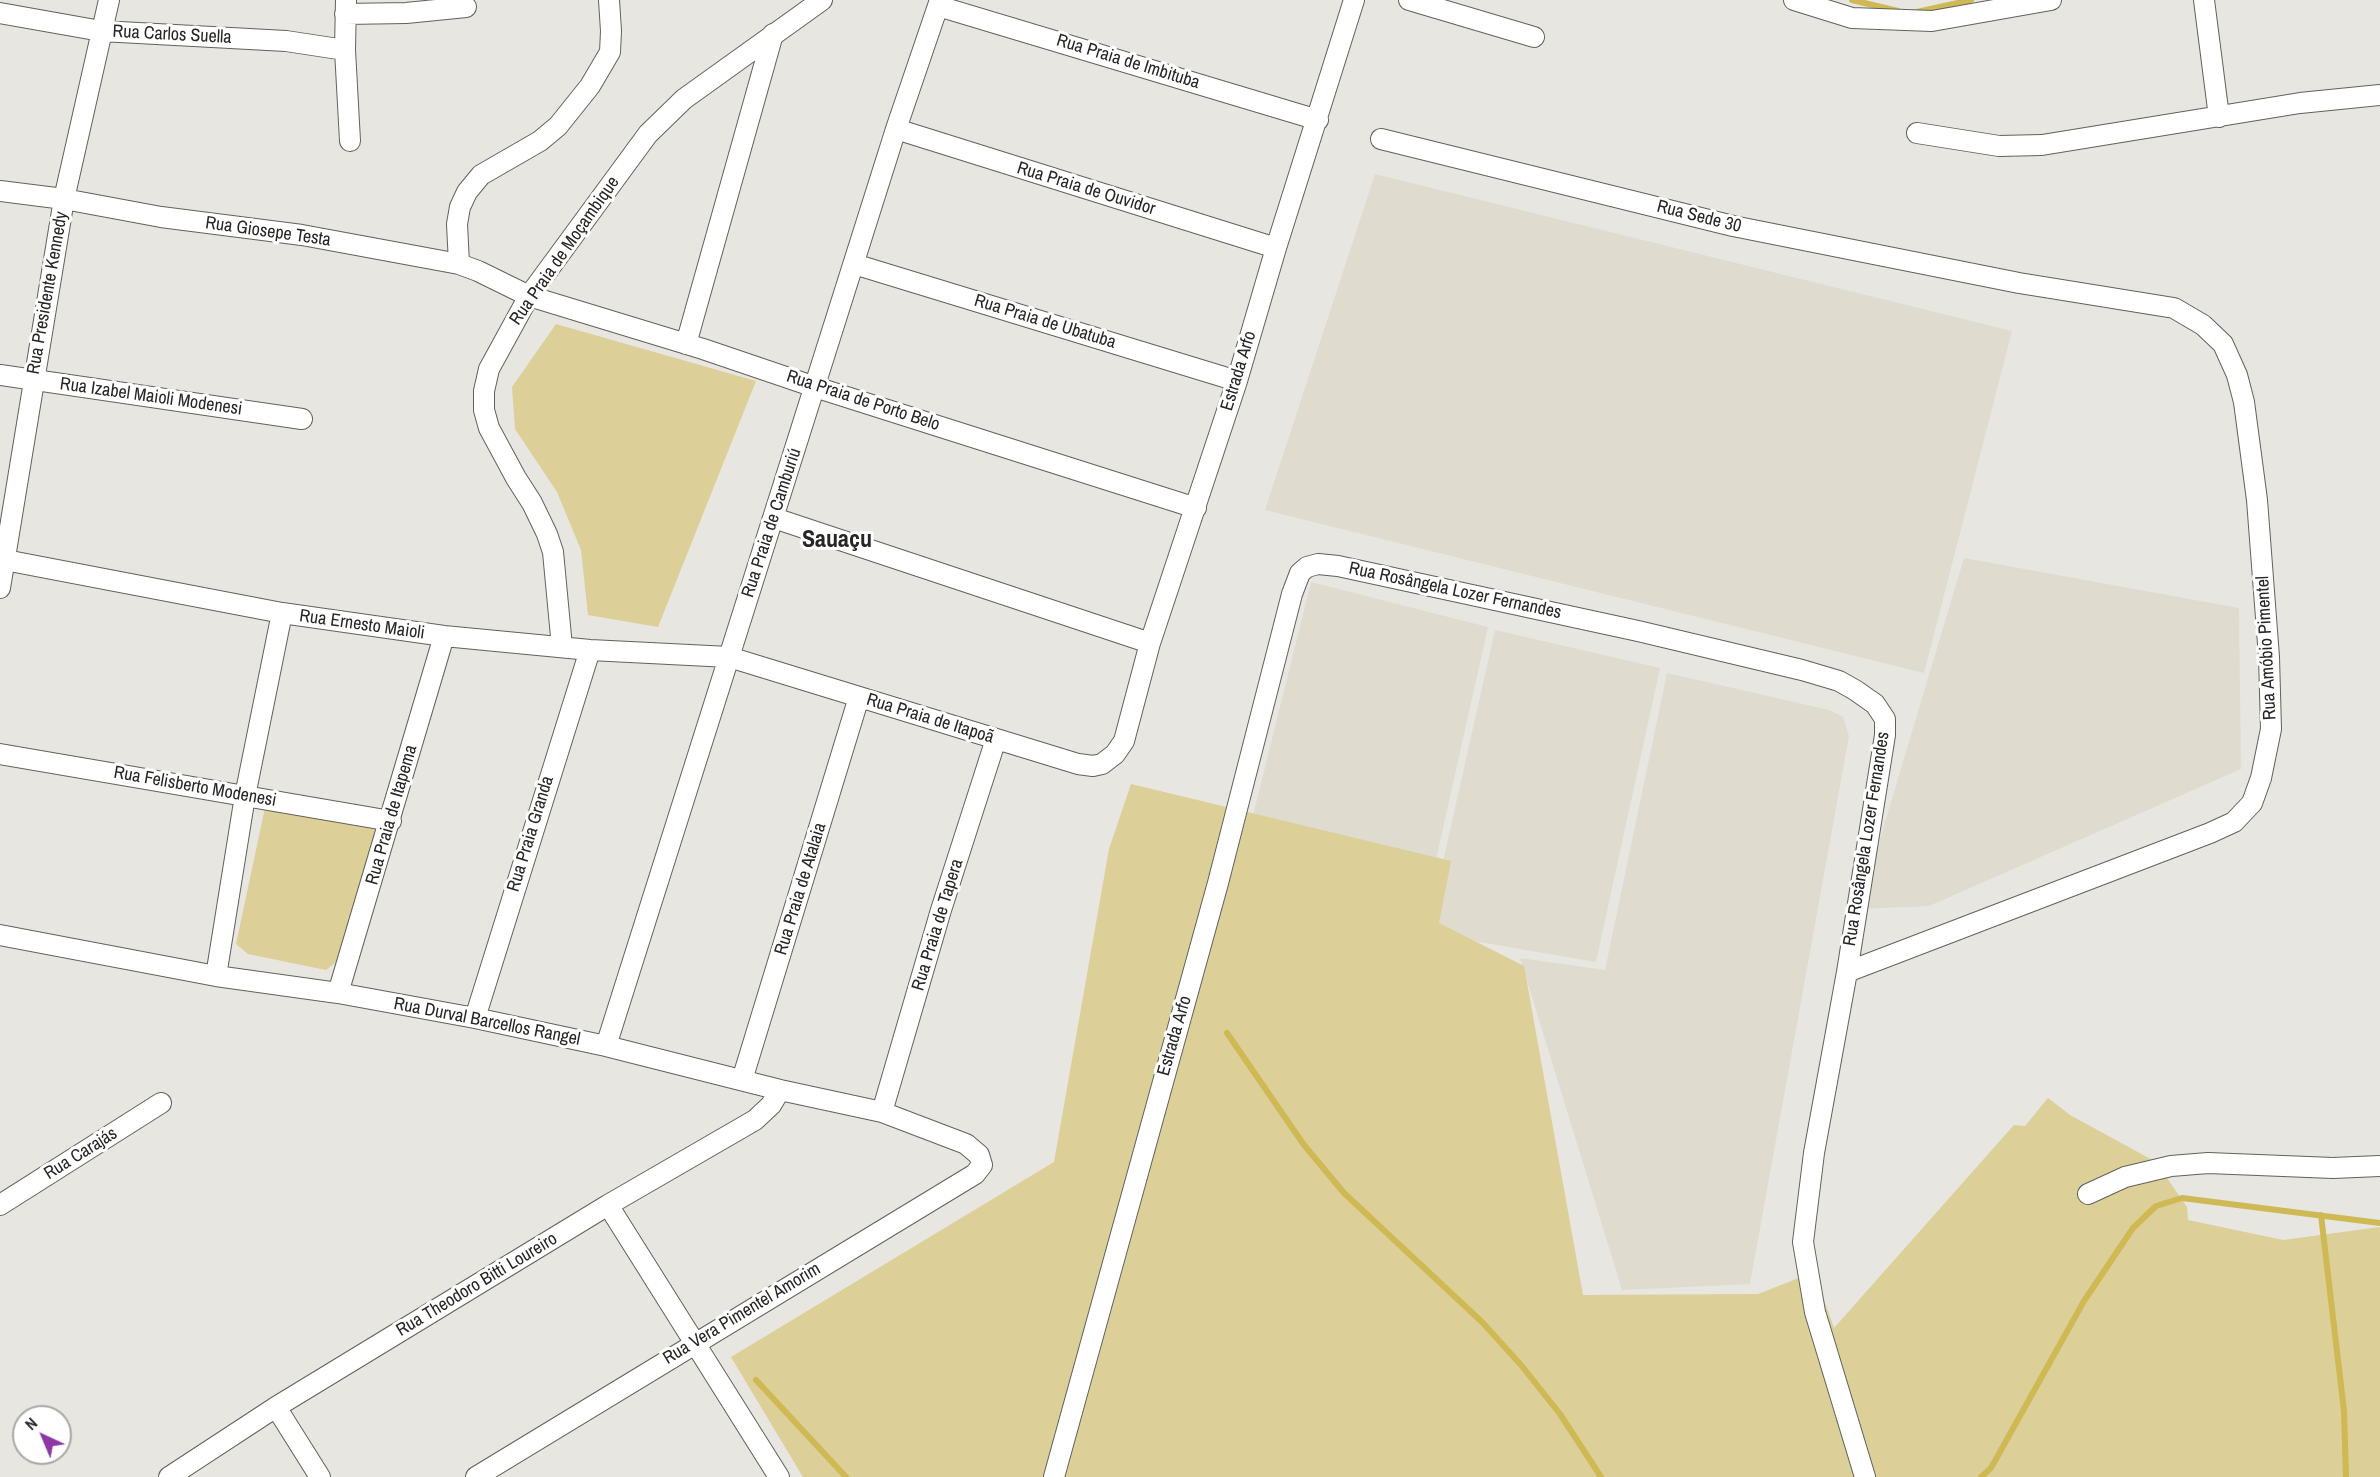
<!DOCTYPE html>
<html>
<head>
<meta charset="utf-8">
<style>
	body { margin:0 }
	#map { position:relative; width:2380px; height:1477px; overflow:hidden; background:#e7e6e0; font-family:"Archivo Narrow",sans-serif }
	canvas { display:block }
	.north { position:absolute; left:12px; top:1405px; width:60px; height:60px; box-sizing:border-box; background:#fff; border:2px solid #a8a8a7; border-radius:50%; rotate:316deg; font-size:16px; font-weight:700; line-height:24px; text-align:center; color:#262624 }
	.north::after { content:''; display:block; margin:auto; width:21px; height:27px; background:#8f38a5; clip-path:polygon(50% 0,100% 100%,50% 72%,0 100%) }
</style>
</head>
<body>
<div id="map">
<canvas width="2380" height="1477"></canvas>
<div class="north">N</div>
</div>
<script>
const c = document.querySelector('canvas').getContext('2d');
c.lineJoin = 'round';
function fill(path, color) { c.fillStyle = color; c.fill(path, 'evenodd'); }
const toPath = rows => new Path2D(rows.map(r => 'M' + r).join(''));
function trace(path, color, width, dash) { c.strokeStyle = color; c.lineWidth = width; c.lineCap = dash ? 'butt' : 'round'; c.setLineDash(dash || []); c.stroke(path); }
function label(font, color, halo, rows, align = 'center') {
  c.font = font + ' "Archivo Narrow",sans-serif'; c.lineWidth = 6; c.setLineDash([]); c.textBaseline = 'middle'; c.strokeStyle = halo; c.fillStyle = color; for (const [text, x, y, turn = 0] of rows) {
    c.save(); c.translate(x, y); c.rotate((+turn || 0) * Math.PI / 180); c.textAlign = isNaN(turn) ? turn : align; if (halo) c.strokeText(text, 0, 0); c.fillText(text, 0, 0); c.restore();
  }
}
fill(toPath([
	[1375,174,2012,331,1924,673,1265,510],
	[1964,558,2239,608,2241,769,1929,906,1859,909],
	[1311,582,1488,627,1420,931,1234,892],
	[1495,630,1660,668,1596,962,1427,933],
	[1667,673,1829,710,1843,717,1849,736,1750,1284,1622,1290,1520,958,1605,970]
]), '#dfdccf');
fill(toPath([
	[556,324,756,381,658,627,588,615,581,550,557,492,515,429,512,387],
	[1131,784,1451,861,1439,923,1524,966,1583,1295,1758,1294,1814,1272,1834,1328,2014,1125,2025,1126,2048,1098,2070,1115,2156,1162,2187,1207,2188,1220,2283,1240,2380,1227,2380,1477,803,1477,731,1357,1054,1162,1109,849],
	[266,803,377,825,340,959,326,970,248,954,236,944]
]), '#dccf97');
trace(toPath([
	[1852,0,1898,11],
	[1917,12,1971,0],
	[1227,1033,1304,1145,1344,1193,1482,1322,1521,1365,1560,1414,1601,1477],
	[2321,1215,2344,1411,2346,1477],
	[756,1380,846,1477],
	[1981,1477,1991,1468,2084,1301,2133,1228,2156,1206,2182,1198,2380,1223]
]), '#ceb955', 6);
const minor = toPath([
	[346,0,345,50,350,141],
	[1409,0,1534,37],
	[1794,0,1852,18,1932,21,2051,0],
	[2204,0,2219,117],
	[938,6,1318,120],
	[0,13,101,31,286,41,345,50],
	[345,14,406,13,466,7],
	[896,129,1276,248],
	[1917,133,1999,146,2042,145,2300,103,2380,95],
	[1381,139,1733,226,2019,283,2174,308,2203,325,2223,344,2237,375,2244,402,2257,500,2269,657,2271,729,2261,778,2252,803,2234,822,2210,833,1847,972],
	[0,191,64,199,161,217,302,235,459,264,478,271,529,296,703,349,815,387,1196,508],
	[459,264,457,224,460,207,467,192,481,175,540,141,558,126,590,86,610,52,611,31,609,0],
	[854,264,1237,381],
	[686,344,773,34],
	[0,375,302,419],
	[774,518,1150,643],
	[0,559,282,613,444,636,590,650,729,657,1078,764,1093,766,1102,764,1115,754,1124,741,1150,643,1237,381,1276,248,1354,0],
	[0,588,64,199,109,0],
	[562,647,553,552,547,534,532,503,516,478,489,428,484,410,484,391,489,369,529,296,648,134,684,99,822,0],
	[0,754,391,821],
	[0,935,216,976,338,993,475,1018,606,1046,780,1090,882,1112,966,1144,979,1155,982,1165,975,1174,476,1477],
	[216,976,245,796,282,613],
	[338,993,444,636],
	[475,1018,590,650],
	[606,1046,896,129,940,0],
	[742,1080,859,697],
	[882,1112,941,910,996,739],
	[2088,1194,2125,1177,2171,1166,2208,1163,2333,1168,2380,1166],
	[0,1205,161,1103],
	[608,1205,779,1477],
	[276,1407,320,1477],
	[169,1477,276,1407,608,1205,755,1120,771,1105,780,1090],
	[1054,1477,1218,883,1292,594,1300,573,1307,567,1318,564,1338,566,1638,631,1802,670,1839,681,1855,690,1875,704,1885,719,1885,735,1847,972,1814,1153,1803,1242,1815,1312,1865,1477]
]);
trace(minor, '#62615c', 22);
trace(minor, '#fff', 20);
label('18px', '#262624', '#fff', [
	["Rua Carlos Suella",172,35,3],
	["Rua Praia de Imbituba",1128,62,17],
	["Rua Praia de Ouvidor",1086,189,17],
	["Rua Sede 30",1699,217,14],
	["Rua Giosepe Testa",268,232,8],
	["Rua Praia de Moçambique",565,251,-55],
	["Rua Presidente Kennedy",48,293,-80],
	["Rua Praia de Ubatuba",1045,322,17],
	["Estrada Arfo",1239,371,-73],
	["Rua Izabel Maioli Modenesi",151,397,8],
	["Rua Praia de Porto Belo",863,401,18],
	["Rua Praia de Camburiú",772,523,-72],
	["Rua Rosângela Lozer Fernandes",1455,591,12],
	["Rua Ernesto Maioli",362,625,8],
	["Rua Amóbio Pimentel",2267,648,-93],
	["Rua Praia de Itapoã",930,719,17],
	["Rua Felisberto Modenesi",195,787,10],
	["Rua Praia de Itapema",392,815,-74],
	["Rua Praia Granda",531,834,-73],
	["Rua Rosângela Lozer Fernandes",1867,839,-81],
	["Rua Praia de Atalaia",801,889,-73],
	["Rua Praia de Tapera",938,925,-73],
	["Rua Durval Barcellos Rangel",487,1022,11],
	["Estrada Arfo",1175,1036,-74],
	["Rua Carajás",81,1154,-32],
	["Rua Theodoro Bitti Loureiro",477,1285,-31],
	["Rua Vera Pimentel Amorim",742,1314,-31]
]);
label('bold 24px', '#262624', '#fff', [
	["Sauaçu",837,541]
]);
</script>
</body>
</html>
